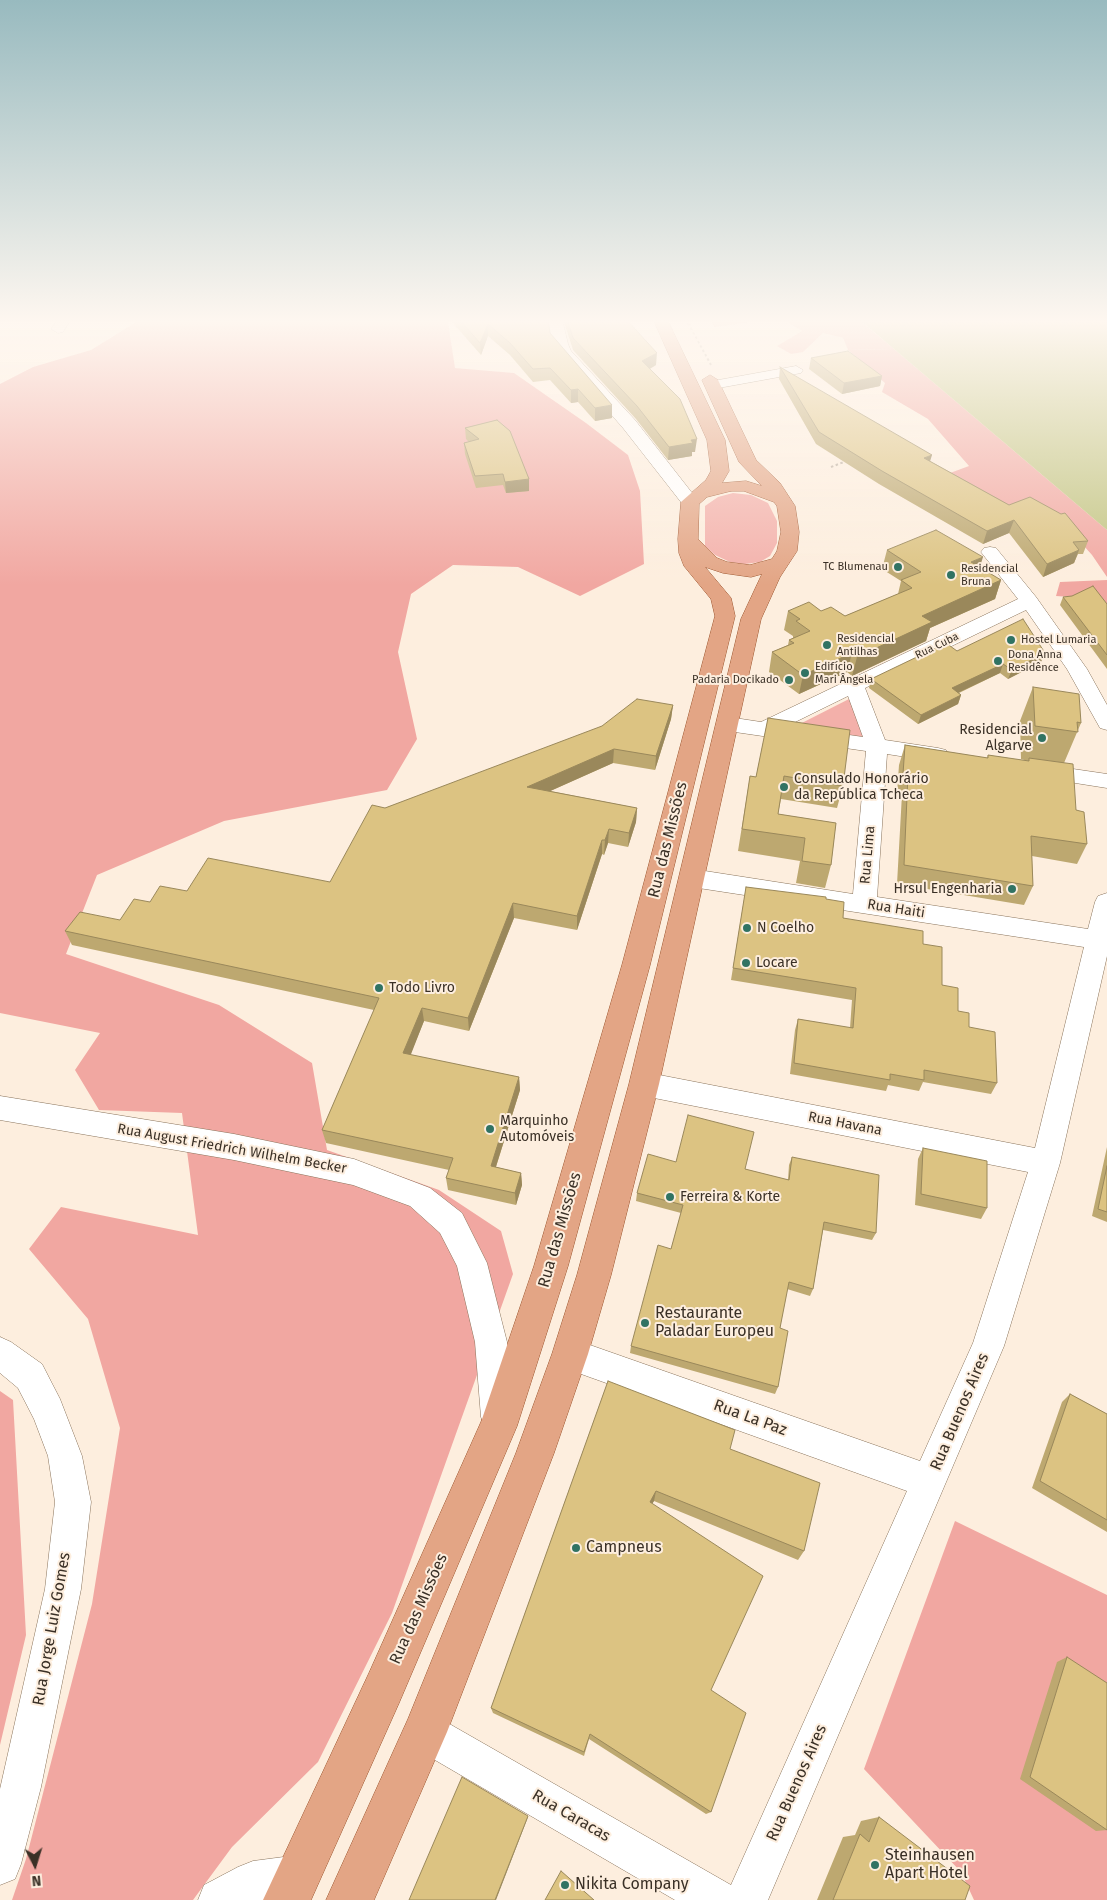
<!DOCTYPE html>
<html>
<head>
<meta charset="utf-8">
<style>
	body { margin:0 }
	#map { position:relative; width:1107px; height:1900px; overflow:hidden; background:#fdeede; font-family:"Fira Sans",sans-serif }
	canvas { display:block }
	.north { position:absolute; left:10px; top:1840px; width:50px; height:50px; -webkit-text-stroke:4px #fdeede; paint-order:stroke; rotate:175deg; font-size:14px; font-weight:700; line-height:20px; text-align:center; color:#3a3026 }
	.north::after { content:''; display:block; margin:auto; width:18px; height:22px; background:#3a3026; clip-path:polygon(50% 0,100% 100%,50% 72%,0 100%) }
</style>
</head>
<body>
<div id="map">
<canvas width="1107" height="1900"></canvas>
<div class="north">N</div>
</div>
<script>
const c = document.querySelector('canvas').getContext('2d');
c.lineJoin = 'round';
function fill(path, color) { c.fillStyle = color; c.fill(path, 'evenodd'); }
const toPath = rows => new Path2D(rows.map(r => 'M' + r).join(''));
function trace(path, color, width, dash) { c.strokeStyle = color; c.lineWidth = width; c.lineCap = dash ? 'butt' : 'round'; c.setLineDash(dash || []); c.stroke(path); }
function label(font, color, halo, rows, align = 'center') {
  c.font = font + ' "Fira Sans",sans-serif'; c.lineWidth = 4; c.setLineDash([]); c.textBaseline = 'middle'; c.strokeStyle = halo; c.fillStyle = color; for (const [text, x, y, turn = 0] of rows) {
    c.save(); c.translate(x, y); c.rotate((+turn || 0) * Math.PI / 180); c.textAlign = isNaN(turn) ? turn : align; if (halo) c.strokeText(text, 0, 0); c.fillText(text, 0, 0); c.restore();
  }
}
fill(toPath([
	[711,319,770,319,714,327],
	[784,319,858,319,894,349,848,350,843,338,823,333,803,352,791,354,777,346,802,331],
	[733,493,751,495,768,503,777,521,777,543,770,556,760,562,745,564,730,562,715,555,705,546,705,506,718,497],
	[851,698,865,741,792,728]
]), '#f3b0aa');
fill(toPath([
	[141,319,451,319,448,322,455,368,514,373,586,423,628,455,640,491,644,564,580,596,518,567,453,565,411,594,398,652,417,739,387,790,224,821,97,875,66,954,219,1005,312,1063,327,1150,439,1190,501,1231,513,1274,392,1613,318,1762,232,1847,193,1900,12,1900,26,1859,92,1604,120,1428,88,1319,29,1249,61,1207,198,1235,182,1113,99,1110,75,1070,100,1033,0,1013,0,384,33,367,91,350],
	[894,349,1107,530,1107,577,1092,555,1058,517,1003,512,950,473,969,466,928,419,882,392,885,383,848,350],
	[1107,580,1107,606,1101,599,1056,596,1060,582],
	[0,1391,13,1400,26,1635,0,1745],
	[955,1521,1107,1595,1107,1900,974,1900,961,1872,864,1769]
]), '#f1a7a1');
fill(toPath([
	[859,319,1107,319,1107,530,894,349]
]), '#c1c481');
const minor = toPath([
	[58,319,71,319,63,332,58,333,51,329,58,319],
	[796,366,803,370,801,373,713,389,706,385,713,381,796,366],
	[990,547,996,548,1036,597,1087,669,1107,705,1107,730,1100,728,1067,669,1026,610,865,688,885,740,938,748,946,750,949,755,946,760,938,762,887,754,877,897,1088,929,1095,902,1098,896,1107,893,1107,956,1060,1163,1004,1346,768,1900,675,1900,411,1746,405,1732,411,1718,425,1712,439,1718,731,1885,907,1491,570,1370,558,1365,554,1354,558,1343,570,1338,920,1461,973,1343,1028,1172,644,1096,634,1092,630,1084,634,1076,644,1072,1035,1148,1084,947,692,887,684,884,680,878,684,872,692,869,853,894,866,751,728,731,721,729,718,724,721,719,728,717,761,722,1018,599,981,552,984,548,990,547],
	[848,696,863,737,787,726,848,696],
	[1039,764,1107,774,1107,788,1031,776,1028,771,1031,766,1039,764],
	[0,1096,234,1134,354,1159,430,1188,462,1213,487,1263,507,1342,515,1417,510,1429,498,1434,486,1429,481,1417,475,1342,457,1266,440,1233,410,1206,353,1185,234,1160,0,1120,0,1096],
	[0,1337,11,1342,42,1364,60,1399,82,1456,91,1502,81,1589,41,1787,21,1864,15,1879,0,1885,0,1789,45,1589,55,1502,48,1456,34,1419,18,1388,0,1373,0,1337],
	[299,1855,314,1861,320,1876,314,1891,299,1897,277,1900,198,1900,204,1885,238,1867,253,1861,299,1855]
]);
const tertiary = toPath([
	[548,319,562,319,568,344,571,351,635,420,696,498,699,502,696,506,684,506,623,428,560,356,552,344,548,319]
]);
const primary = toPath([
	[653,319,667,319,725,440,729,471,722,483,746,481,762,486,739,462,702,380,710,375,718,380,756,460,780,483,795,506,799,532,797,551,780,577,761,619,659,1084,611,1275,588,1354,554,1453,447,1732,374,1900,326,1900,408,1719,516,1453,552,1354,577,1275,629,1084,741,619,762,574,751,577,723,573,705,567,731,598,735,616,650,965,568,1266,517,1426,399,1703,311,1900,263,1900,369,1673,481,1422,534,1266,622,965,715,616,711,599,684,566,679,553,678,539,681,502,706,480,711,471,707,440,653,319],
	[731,491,744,491,774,502,777,506,781,532,777,551,772,559,750,565,727,562,717,558,698,539,699,504,707,497,731,491]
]);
trace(minor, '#8a745c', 1);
trace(tertiary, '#8a745c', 1);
trace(primary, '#9c552e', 1);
trace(toPath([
	[686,319,711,365],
	[831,467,844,462]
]), '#bbaea0', 2, [2.5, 2.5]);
fill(minor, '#fff');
fill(tertiary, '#fff');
fill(primary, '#e3a585');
fill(toPath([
	[452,319,548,319,550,333,612,418,595,421,578,402,571,403,550,380,533,382,510,355,488,336,481,355,452,322],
	[563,319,626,319,656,365,650,369,695,452,692,452,692,456,668,460,636,419,573,350],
	[811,358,882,376,880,386,842,394,809,369],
	[780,367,930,461,1009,505,1088,541,1083,554,1078,554,1074,563,1043,577,1009,533,983,544,879,484,816,444,779,379],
	[497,420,529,491,506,493,503,485,476,488,465,454,464,443,469,442,466,439,465,428],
	[887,550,979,567,1001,580,995,599,930,628,926,641,852,676,847,672,799,694,769,672,772,652,788,645,789,640,793,638,793,636,784,630,788,611,821,611,845,616,898,594,901,581,882,569],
	[1063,597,1107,604,1107,669,1060,605],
	[957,651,1041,662,1008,679,1000,673,959,693,961,695,958,704,918,724,869,688,871,679],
	[1033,687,1081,723,1064,763,1076,810,1087,844,1077,864,1032,856,1033,886,1024,905,897,884,902,794,897,793,899,765,905,745,987,758,988,755,1028,761,1021,759,1020,721],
	[673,705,671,719,655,770,613,763,550,791,637,808,636,822,628,847,608,843,604,855,602,854,577,930,514,918,469,1031,424,1021,410,1055,519,1077,520,1090,496,1167,521,1173,522,1185,516,1205,448,1190,446,1178,449,1170,326,1143,322,1130,374,1010,72,945,65,931,120,920,150,902,187,891,330,882,385,808],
	[768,718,843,786,837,808,781,799,778,814,836,823,831,865,825,888,796,883,800,861,738,851,750,776,756,777],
	[746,887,826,899,843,918,923,944,942,985,958,1011,969,1027,997,1083,991,1094,923,1082,919,1091,888,1085,886,1091,790,1074,795,1030,798,1019,850,1028,852,1000,731,980],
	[1107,1147,1107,1222,1092,1216],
	[923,1148,987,1208,981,1219,915,1205,918,1159],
	[792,1157,876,1233,872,1240,823,1230,813,1289,810,1296,787,1289,780,1328,778,1387,775,1394,630,1353,631,1346,671,1249,681,1213,636,1201,637,1193,676,1162,745,1169,788,1180,789,1165],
	[608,1381,730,1449,804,1551,798,1560,654,1501,652,1503,711,1690,711,1812,706,1814,589,1739,584,1756,493,1713,491,1708],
	[1070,1394,1107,1414,1107,1532,1032,1488,1062,1402],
	[1067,1657,1107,1830,1096,1831,1020,1779,1057,1662],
	[879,1817,965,1900,817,1900,843,1837,855,1835,861,1821]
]), '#bda870');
fill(toPath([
	[488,324,488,336,481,355,480,343],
	[657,353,656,365,642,373,642,361],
	[882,376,880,386,842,394,844,383],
	[578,389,578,402,571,403,571,390],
	[612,405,612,418,595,421,595,408],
	[697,439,695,452,692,452,692,456,668,460,669,447,691,440],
	[932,455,928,468,924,458],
	[529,479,529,491,506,493,505,482],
	[1014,520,1009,533,983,544,987,531],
	[1079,550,1074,563,1043,577,1047,564],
	[983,557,977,576,971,562],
	[1001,580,995,599,930,628,926,641,852,676,857,657,922,616],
	[852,653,847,672,799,694,803,675],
	[1045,653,1041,662,1008,679,1012,670],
	[1003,664,1000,673,949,697,952,688],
	[961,695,958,704,918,724,921,715],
	[673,705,671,719,655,770,656,756],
	[614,749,613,763,528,801,527,787],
	[637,808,636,822,628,847,629,833],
	[609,829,608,843,604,855,605,840],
	[602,840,602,854,577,930,577,916],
	[513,903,514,918,469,1031,468,1018],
	[422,1008,424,1021,406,1067,403,1053],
	[519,1077,520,1090,492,1179,491,1166],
	[521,1173,522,1185,516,1205,515,1193],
	[656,1491,654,1501,648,1511,650,1502],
	[528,1816,528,1817,496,1900,495,1900]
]), '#9a885b');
const building = toPath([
	[459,319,548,319,550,333,612,405,595,408,578,389,571,390,550,368,533,369,510,343,488,324,480,343,459,319],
	[567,319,626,319,657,353,642,361,680,399,697,439,691,440,693,443,669,447,637,406,573,338,567,319],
	[848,351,882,376,844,383,811,358,848,351],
	[780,367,932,455,924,458,1009,505,1030,497,1061,514,1065,513,1088,541,1073,542,1079,550,1047,564,1014,520,987,531,882,471,819,432,780,367],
	[497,420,510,431,529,479,505,482,503,474,475,476,464,443,479,439,465,428,497,420],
	[936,530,983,557,971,562,1001,580,922,616,932,622,857,657,852,653,803,675,772,652,794,643,789,640,810,631,796,621,800,619,788,611,809,602,821,611,831,607,845,616,912,588,901,580,921,572,887,550,936,530],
	[1093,586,1107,604,1107,655,1063,597,1072,596,1093,586],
	[1023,619,1045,653,1012,670,1003,664,952,688,961,695,921,715,871,679,946,643,957,651,1023,619],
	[1033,687,1079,694,1081,723,1077,722,1078,732,1035,726,1033,687],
	[637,699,673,705,656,756,614,749,527,787,637,808,629,833,609,829,605,840,602,840,577,916,513,903,468,1018,422,1008,403,1053,519,1077,491,1166,521,1173,515,1193,446,1178,453,1158,322,1130,379,998,65,931,80,912,120,920,134,899,150,902,160,886,187,891,208,858,330,882,372,805,385,808,602,726,637,699],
	[768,718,850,730,843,786,784,776,778,814,836,823,831,865,802,861,805,838,742,829,750,776,756,777,768,718],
	[905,745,988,758,988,755,1029,761,1029,758,1073,764,1076,810,1084,812,1087,844,1031,836,1033,886,904,865,908,774,903,774,905,745],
	[746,887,826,897,826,899,844,902,843,918,923,931,923,944,942,947,942,985,958,988,958,1011,969,1013,969,1027,995,1032,997,1083,924,1070,924,1080,890,1074,890,1080,794,1063,798,1019,853,1028,856,988,733,968,746,887],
	[688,1115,754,1132,745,1169,789,1180,792,1157,879,1175,876,1233,824,1222,813,1289,789,1282,780,1328,788,1331,778,1387,631,1346,658,1245,671,1249,683,1205,637,1193,648,1154,676,1162,688,1115],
	[923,1148,987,1161,987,1208,921,1194,923,1148],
	[1107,1166,1107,1212,1098,1209,1107,1166],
	[608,1381,735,1430,730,1449,820,1483,804,1551,656,1491,650,1502,763,1576,711,1690,746,1713,711,1812,590,1734,584,1752,491,1708,608,1381],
	[1070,1394,1107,1414,1107,1520,1040,1481,1070,1394],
	[1067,1657,1107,1683,1107,1830,1030,1777,1067,1657],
	[462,1777,528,1816,495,1900,409,1900,462,1777],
	[879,1817,970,1886,965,1900,833,1900,860,1834,869,1842,879,1817],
	[561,1871,594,1900,545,1900,561,1871]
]);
fill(building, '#dcc382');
trace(building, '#9a885b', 1);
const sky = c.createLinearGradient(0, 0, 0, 585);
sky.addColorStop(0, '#98babf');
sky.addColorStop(0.55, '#fef7f0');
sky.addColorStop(1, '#fef7f000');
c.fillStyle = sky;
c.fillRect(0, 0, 1107, 585);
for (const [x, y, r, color] of [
	[898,567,5,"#317363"],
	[951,575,5,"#317363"],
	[1011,640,5,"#317363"],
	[827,645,5,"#317363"],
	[998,661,5,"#317363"],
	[805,673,5,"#317363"],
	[789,680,5,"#317363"],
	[1042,738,5,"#317363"],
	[784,787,5,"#317363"],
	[1012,889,5,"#317363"],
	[747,928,5,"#317363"],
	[746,963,5,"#317363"],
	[379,988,5,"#317363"],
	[490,1129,5,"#317363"],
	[670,1197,5,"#317363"],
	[645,1323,5,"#317363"],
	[576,1548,5,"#317363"],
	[875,1865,5,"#317363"],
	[565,1885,5,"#317363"]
]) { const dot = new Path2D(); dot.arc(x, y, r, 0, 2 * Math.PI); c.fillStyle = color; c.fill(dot); trace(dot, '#fdeede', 2); }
label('11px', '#3a3026', '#fdeede', [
	["TC Blumenau",888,567,"right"],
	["Residencial",961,569],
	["Bruna",961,582],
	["Residencial",837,639],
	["Antilhas",837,652],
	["Hostel Lumaria",1021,640],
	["Dona Anna",1008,655],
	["Residênce",1008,668],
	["Edifício",815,667],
	["Mari Ângela",815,680],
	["Padaria Docikado",779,680,"right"]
], 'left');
label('11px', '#3a3026', '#fdeede', [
	["Rua Cuba",937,646,-26]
]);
label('14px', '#3a3026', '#fdeede', [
	["Residencial",1032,730,"right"],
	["Algarve",1032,746,"right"],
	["Consulado Honorário",794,779],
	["da República Tcheca",794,795],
	["Hrsul Engenharia",1002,889,"right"],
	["N Coelho",757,928],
	["Locare",756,963],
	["Todo Livro",389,988],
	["Marquinho",500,1121],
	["Automóveis",500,1137],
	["Ferreira & Korte",680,1197]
], 'left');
label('14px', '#3a3026', '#fdeede', [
	["Rua Lima",868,855,-85],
	["Rua Haiti",896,909,9],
	["Rua Havana",845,1124,11],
	["Rua August Friedrich Wilhelm Becker",232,1149,10]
]);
label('16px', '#3a3026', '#fdeede', [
	["Rua das Missões",668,840,-76],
	["Rua das Missões",560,1230,-74],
	["Rua Buenos Aires",960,1412,-67],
	["Rua La Paz",750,1418,20],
	["Rua das Missões",419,1609,-66],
	["Rua Jorge Luiz Gomes",52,1629,-80],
	["Rua Buenos Aires",797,1783,-66],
	["Rua Caracas",571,1816,30]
]);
label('16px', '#3a3026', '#fdeede', [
	["Restaurante",655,1314],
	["Paladar Europeu",655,1332],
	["Campneus",586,1548],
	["Steinhausen",885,1856],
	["Apart Hotel",885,1874],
	["Nikita Company",575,1885]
], 'left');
</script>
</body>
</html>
